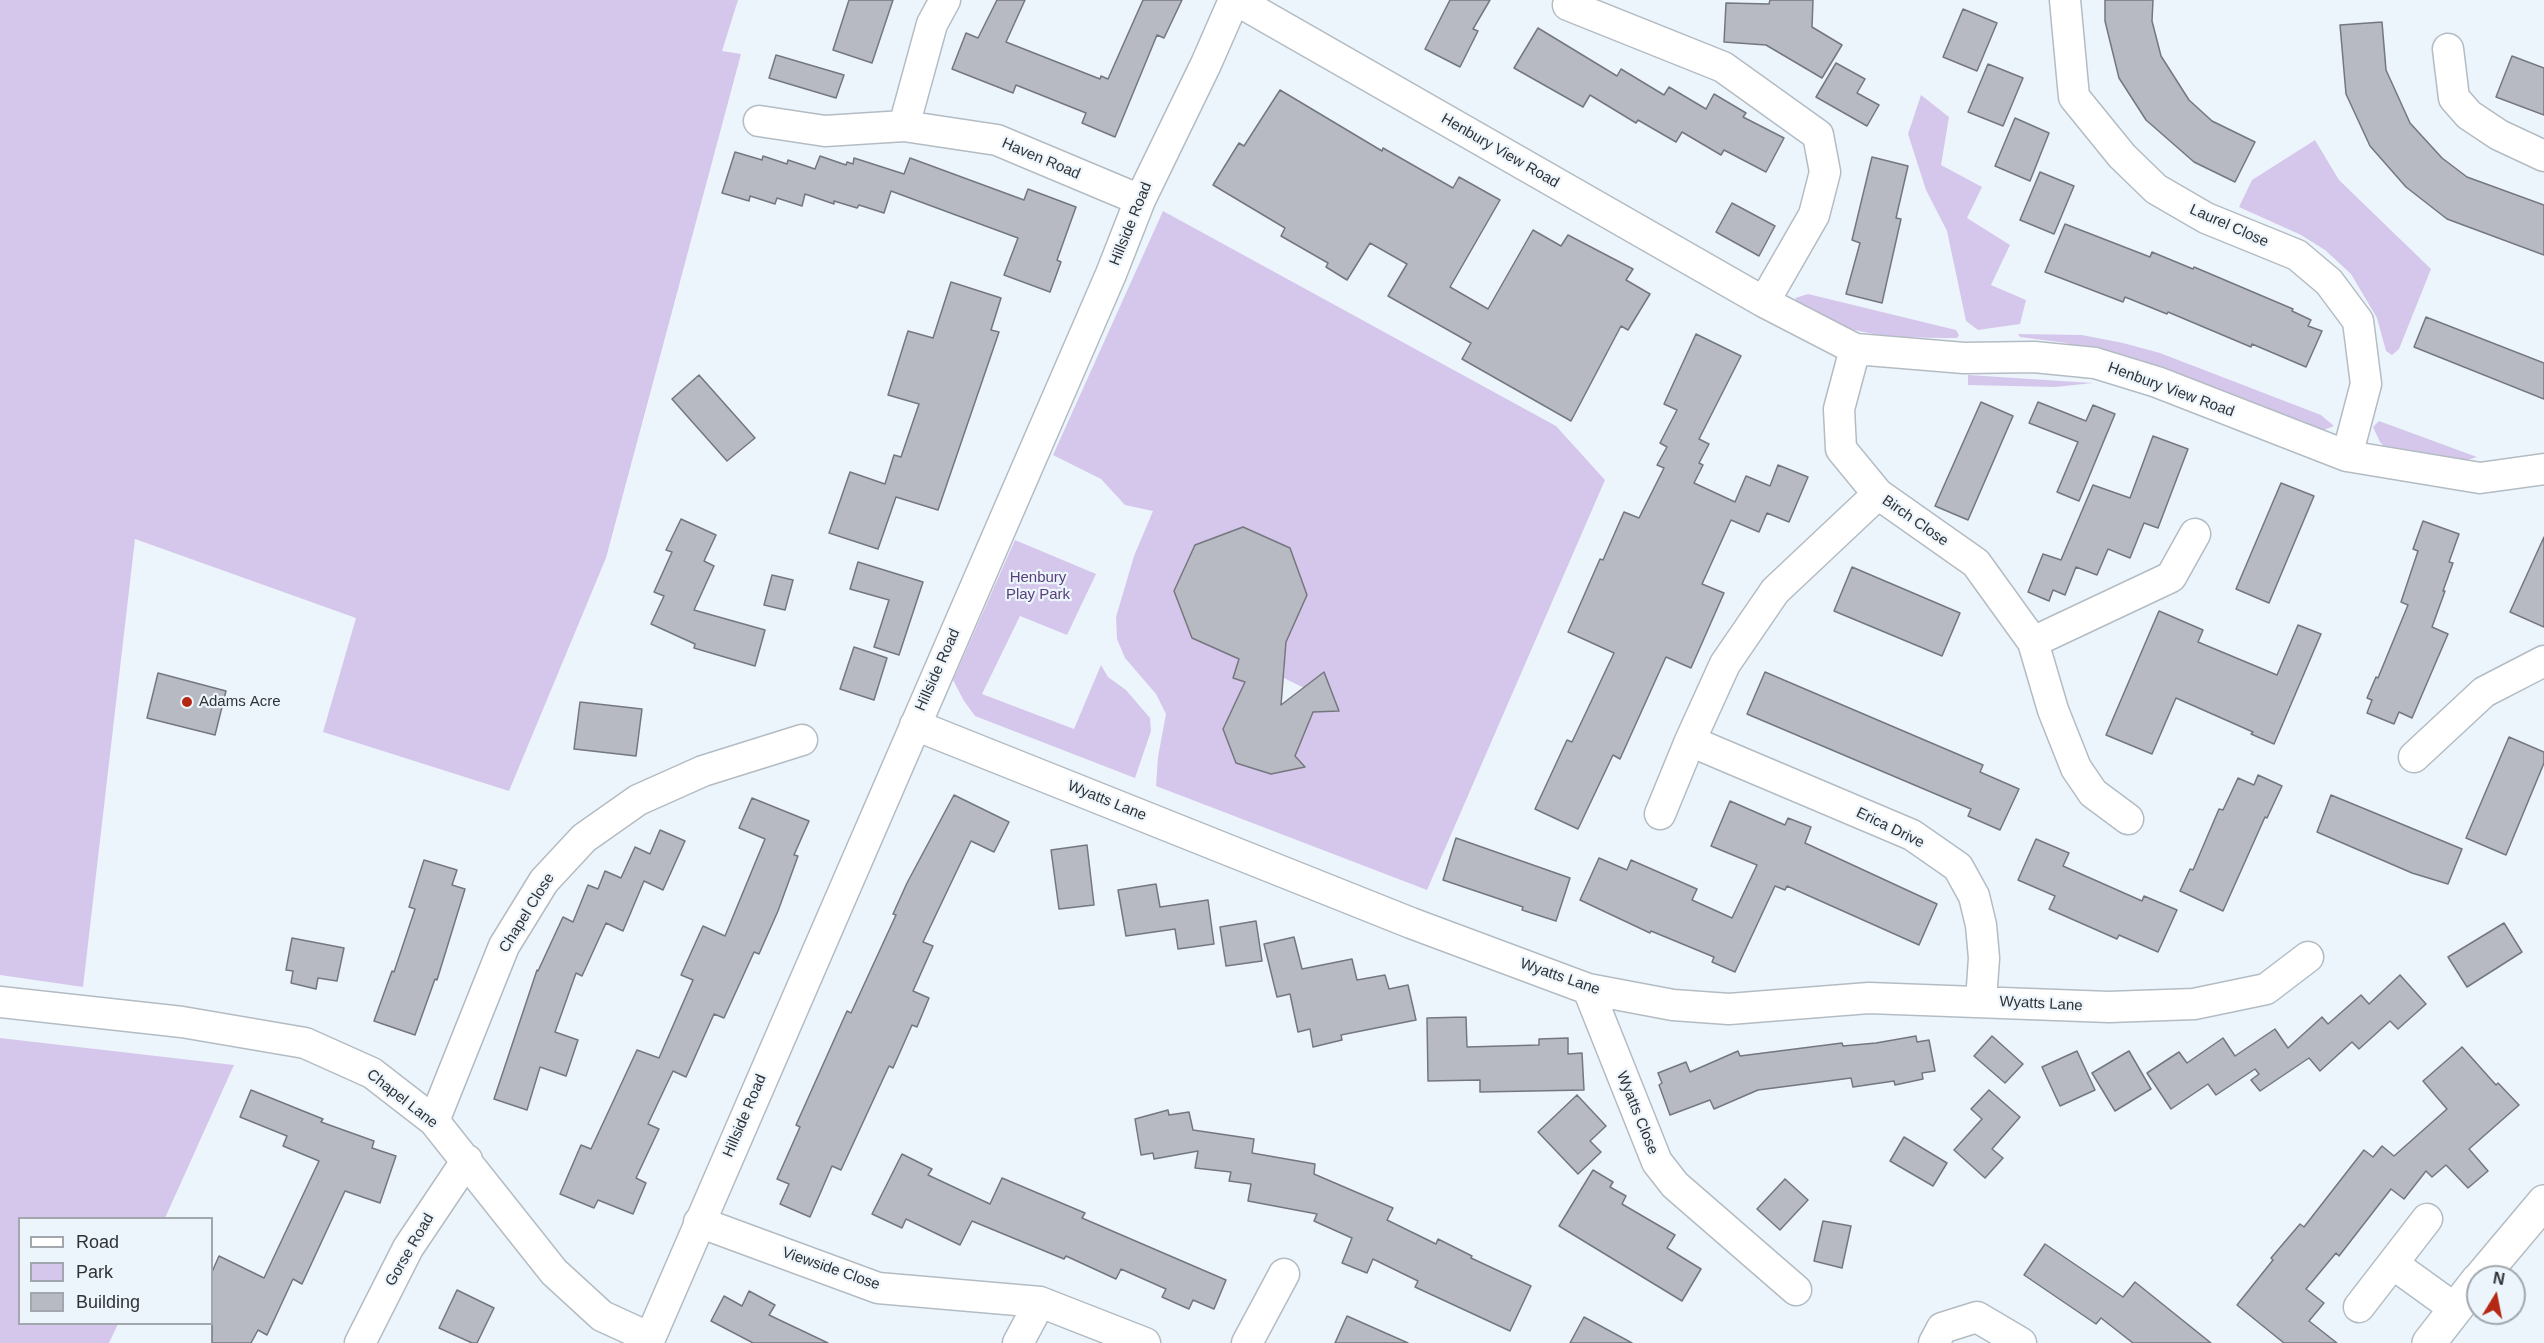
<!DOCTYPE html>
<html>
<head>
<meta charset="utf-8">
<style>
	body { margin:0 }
	#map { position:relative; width:2544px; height:1343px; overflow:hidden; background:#edf5fc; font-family:Helvetica,sans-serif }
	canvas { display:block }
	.legend { position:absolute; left:18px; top:1217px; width:195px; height:108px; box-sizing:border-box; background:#edf5fc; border:2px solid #a1a7ad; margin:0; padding:8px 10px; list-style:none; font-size:18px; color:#303336 }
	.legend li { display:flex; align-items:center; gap:12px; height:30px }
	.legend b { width:30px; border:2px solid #a1a7ad }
	.north { position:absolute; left:2466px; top:1265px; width:60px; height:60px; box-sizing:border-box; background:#edf5fc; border:2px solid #a1a7ad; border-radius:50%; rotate:10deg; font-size:16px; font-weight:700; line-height:24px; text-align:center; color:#303336 }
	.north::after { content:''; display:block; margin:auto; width:21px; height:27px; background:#b52914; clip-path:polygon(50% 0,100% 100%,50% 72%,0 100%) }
</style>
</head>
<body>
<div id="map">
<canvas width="2544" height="1343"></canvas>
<ul class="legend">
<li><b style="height:8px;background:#fff"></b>Road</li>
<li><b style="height:16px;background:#d5c7eb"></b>Park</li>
<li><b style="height:16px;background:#b8bac3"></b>Building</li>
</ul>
<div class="north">N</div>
</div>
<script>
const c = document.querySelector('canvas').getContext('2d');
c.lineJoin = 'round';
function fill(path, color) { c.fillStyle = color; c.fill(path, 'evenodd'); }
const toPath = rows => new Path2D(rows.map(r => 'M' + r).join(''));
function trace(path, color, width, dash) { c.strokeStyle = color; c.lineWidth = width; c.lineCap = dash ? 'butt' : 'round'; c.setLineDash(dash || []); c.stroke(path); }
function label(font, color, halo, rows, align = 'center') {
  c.font = font + ' Helvetica,sans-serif'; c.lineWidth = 4.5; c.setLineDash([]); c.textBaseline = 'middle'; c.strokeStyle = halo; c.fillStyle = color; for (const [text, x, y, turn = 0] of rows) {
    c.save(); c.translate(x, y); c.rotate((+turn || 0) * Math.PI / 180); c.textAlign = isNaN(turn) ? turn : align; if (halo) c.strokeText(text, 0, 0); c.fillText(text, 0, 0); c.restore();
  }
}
fill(toPath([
	[0,0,738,0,722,51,741,54,606,558,509,791,323,732,356,618,135,539,83,987,0,975],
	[1921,95,1949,117,1941,165,1982,187,1967,218,2010,245,1991,285,2026,300,2020,324,1978,330,1966,321,1947,231,1926,190,1908,134],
	[2315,140,2339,180,2431,269,2399,349,2392,355,2386,351,2377,318,2351,274,2325,250,2301,235,2239,207,2252,180],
	[1163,211,1556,426,1605,480,1427,890,1156,786,1158,757,1166,714,1156,694,1125,658,1117,639,1116,617,1134,556,1153,511,1125,505,1101,479,1053,455],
	[1243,527,1290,548,1307,595,1286,642,1284,678,1304,688,1295,756,1304,767,1271,774,1236,763,1223,729,1245,682,1233,678,1239,659,1192,638,1174,591,1195,545],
	[1808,294,1956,330,1959,335,1957,338,1945,338,1888,337,1840,327,1801,308,1795,298],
	[2018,334,2082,335,2123,343,2160,353,2321,415,2334,426,2321,431,2100,353,2066,343,2020,337],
	[1968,375,2093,383,2055,387,1968,385],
	[2379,421,2477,457,2467,460,2387,449,2380,442,2373,427],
	[1015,540,1096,574,1067,635,1020,616,982,694,1074,729,1101,665,1108,677,1126,690,1150,718,1151,731,1135,778,975,716,964,701,953,680],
	[0,1038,234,1065,165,1218,20,1218,20,1324,118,1324,109,1343,0,1343]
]), '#d5c7eb');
const building = toPath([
	[849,0,893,0,872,63,833,50,849,0],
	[997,0,1025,0,1006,42,1100,79,1101,76,1108,79,1143,0,1182,0,1164,38,1157,35,1115,137,1082,123,1086,113,1016,85,1013,93,952,69,966,33,978,38,997,0],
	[1450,0,1490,0,1473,29,1478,31,1460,67,1425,49,1450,0],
	[1770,0,1813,0,1812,27,1842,45,1822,78,1766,45,1724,42,1726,3,1769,4,1770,0],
	[2105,0,2153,0,2152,21,2161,56,2189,100,2212,121,2255,142,2235,182,2194,162,2146,120,2119,78,2105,21,2105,0],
	[1963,9,1997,23,1977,71,1943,57,1963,9],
	[2382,22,2386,70,2410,123,2442,158,2467,177,2544,205,2544,255,2447,219,2406,187,2370,146,2346,94,2340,25,2382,22],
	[1538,28,1617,76,1621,69,1664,95,1669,87,1706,109,1714,94,1746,113,1743,117,1784,138,1766,172,1724,150,1721,155,1682,132,1676,142,1638,120,1636,123,1590,95,1583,107,1514,68,1538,28],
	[776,55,844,75,836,98,769,78,776,55],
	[2512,56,2544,68,2544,115,2496,97,2512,56],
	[1836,63,1865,79,1857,93,1879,105,1867,126,1816,97,1836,63],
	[1988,64,2023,78,2003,126,1968,112,1988,64],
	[1280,90,1382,151,1383,148,1453,188,1459,177,1500,200,1450,287,1488,309,1533,230,1561,246,1568,235,1633,269,1626,280,1650,294,1628,330,1621,326,1571,421,1462,359,1471,343,1388,296,1407,264,1370,243,1347,280,1326,267,1328,263,1281,236,1285,228,1213,185,1239,143,1244,146,1280,90],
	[2015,118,2049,133,2030,181,1995,166,2015,118],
	[735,152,762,160,763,156,787,164,788,160,815,169,820,156,846,165,847,162,853,164,854,158,904,174,910,158,1024,200,1028,189,1076,207,1057,260,1061,262,1050,292,1004,275,1018,238,891,191,884,213,859,205,857,208,834,201,834,204,805,194,802,206,777,198,775,204,750,196,749,201,722,193,735,152],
	[1872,157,1908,166,1896,218,1901,219,1882,303,1846,294,1860,243,1852,240,1872,157],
	[2040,172,2074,186,2054,234,2020,220,2040,172],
	[1732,203,1775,226,1759,256,1716,232,1732,203],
	[2065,224,2150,257,2152,252,2193,269,2194,267,2293,309,2292,311,2311,320,2308,326,2322,331,2306,367,2252,344,2251,347,2168,312,2167,314,2125,297,2123,302,2045,272,2065,224],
	[951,282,1001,298,991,330,999,332,938,510,896,497,878,549,829,533,850,472,885,484,894,455,901,457,919,404,888,395,908,331,933,338,951,282],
	[2426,317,2544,363,2544,399,2414,347,2426,317],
	[1696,334,1741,356,1699,439,1709,444,1699,463,1703,465,1694,483,1735,502,1746,476,1770,486,1778,465,1808,477,1789,522,1767,513,1759,532,1731,520,1702,584,1724,593,1691,668,1666,657,1620,759,1613,755,1578,829,1535,809,1567,740,1572,742,1614,653,1568,632,1600,559,1603,560,1624,512,1639,518,1664,468,1657,465,1667,447,1660,443,1677,410,1664,404,1696,334],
	[699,375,755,438,727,461,672,399,699,375],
	[1981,402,2013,416,1968,520,1935,506,1981,402],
	[2038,402,2086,421,2093,405,2115,414,2079,501,2057,492,2078,442,2029,423,2038,402],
	[2153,436,2188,449,2158,528,2144,523,2130,558,2108,549,2097,575,2076,567,2065,595,2053,590,2049,601,2028,592,2043,554,2061,560,2093,485,2130,498,2153,436],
	[2281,483,2314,496,2269,603,2236,589,2281,483],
	[681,519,716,535,704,561,714,566,694,610,765,630,755,666,694,648,695,644,651,624,664,596,654,592,672,552,666,550,681,519],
	[2423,521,2459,534,2449,562,2453,563,2443,591,2445,591,2432,627,2448,634,2412,718,2399,712,2394,724,2367,713,2372,700,2367,698,2376,677,2378,678,2408,605,2401,602,2418,551,2413,549,2423,521],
	[1243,527,1290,548,1307,595,1286,642,1281,705,1324,672,1339,711,1313,712,1295,756,1305,767,1271,774,1236,763,1223,729,1245,682,1233,678,1239,659,1192,638,1174,591,1195,545,1243,527],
	[2544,537,2544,627,2510,612,2544,537],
	[858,562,923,582,899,655,874,647,889,600,850,589,858,562],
	[1852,567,1960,613,1942,656,1834,611,1852,567],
	[772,575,793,580,785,610,764,605,772,575],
	[2159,611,2203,630,2198,642,2277,675,2298,625,2321,634,2274,744,2251,734,2253,732,2176,698,2152,754,2106,735,2159,611],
	[854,647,887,658,874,700,840,689,854,647],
	[1765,672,1983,765,1980,772,2019,789,2000,830,1968,816,1971,809,1747,714,1765,672],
	[158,673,226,691,215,735,147,718,158,673],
	[580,702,642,709,636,756,574,749,580,702],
	[2509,737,2544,752,2544,763,2506,855,2466,838,2509,737],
	[2258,775,2282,786,2267,818,2265,817,2223,911,2180,891,2190,869,2193,870,2219,809,2223,810,2238,778,2254,785,2258,775],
	[954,795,1009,822,994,852,971,841,923,942,933,946,913,991,929,998,917,1027,912,1025,893,1068,889,1066,841,1170,832,1166,810,1217,780,1204,789,1184,777,1179,800,1127,796,1125,847,1011,851,1013,896,915,893,914,907,883,954,795],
	[2331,795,2462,849,2448,884,2412,873,2317,832,2331,795],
	[752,798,809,821,794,855,798,856,778,911,759,954,754,952,724,1018,714,1014,686,1077,673,1071,648,1124,659,1129,636,1178,646,1183,633,1214,598,1200,594,1208,560,1194,581,1145,591,1149,637,1050,659,1058,693,980,681,975,703,926,725,936,765,839,739,828,752,798],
	[1730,801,1785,825,1788,818,1811,827,1805,843,1937,904,1919,945,1787,886,1785,890,1775,886,1735,972,1712,962,1714,957,1651,931,1650,933,1580,900,1599,858,1627,870,1631,860,1697,889,1692,900,1732,918,1757,865,1711,846,1730,801],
	[660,830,685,841,663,890,644,881,623,931,606,923,582,976,576,973,555,1032,578,1040,566,1076,540,1067,527,1110,494,1099,537,970,538,971,563,917,573,922,588,885,598,889,605,871,621,878,635,847,650,854,660,830],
	[1456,838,1570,878,1556,921,1522,910,1523,907,1443,880,1456,838],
	[2036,839,2069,853,2063,866,2142,901,2144,896,2177,910,2158,952,2119,935,2117,939,2049,909,2055,896,2018,880,2036,839],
	[1087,845,1094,905,1059,909,1051,850,1087,845],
	[424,860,457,870,452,885,465,889,437,980,435,979,415,1035,374,1021,392,971,394,972,415,909,409,907,424,860],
	[1156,884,1160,907,1208,900,1214,944,1178,949,1175,929,1126,936,1118,890,1156,884],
	[1256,921,1262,961,1226,966,1220,927,1256,921],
	[2504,923,2522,952,2467,987,2448,957,2504,923],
	[1294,937,1302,969,1352,959,1357,980,1385,975,1389,989,1408,985,1416,1020,1341,1035,1342,1040,1313,1047,1310,1029,1298,1032,1290,994,1277,997,1264,944,1294,937],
	[292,938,344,948,337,981,318,978,316,989,291,983,293,971,286,970,292,938],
	[2400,975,2426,1004,2398,1029,2390,1021,2359,1049,2352,1042,2320,1071,2309,1058,2260,1091,2251,1080,2259,1074,2255,1069,2216,1095,2208,1084,2171,1109,2147,1073,2179,1052,2187,1063,2223,1038,2235,1056,2275,1029,2288,1048,2322,1017,2328,1024,2361,995,2369,1004,2400,975],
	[1466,1017,1467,1047,1539,1045,1539,1039,1568,1038,1568,1054,1582,1053,1584,1090,1480,1092,1480,1080,1428,1081,1427,1018,1466,1017],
	[1916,1036,1917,1042,1929,1040,1935,1071,1922,1073,1923,1079,1895,1085,1894,1081,1853,1087,1851,1078,1758,1090,1714,1109,1710,1100,1670,1115,1659,1085,1662,1083,1658,1073,1686,1062,1690,1072,1738,1051,1740,1056,1842,1043,1843,1046,1876,1043,1916,1036],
	[1992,1036,2023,1064,2005,1083,1974,1056,1992,1036],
	[2462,1047,2496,1085,2498,1083,2519,1105,2469,1149,2488,1171,2468,1188,2446,1165,2432,1177,2426,1171,2404,1199,2391,1189,2339,1256,2336,1253,2306,1289,2324,1303,2309,1321,2337,1343,2284,1343,2237,1305,2273,1260,2271,1258,2300,1224,2304,1227,2364,1150,2373,1157,2382,1146,2394,1156,2447,1109,2423,1081,2462,1047],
	[2077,1051,2095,1090,2060,1106,2042,1067,2077,1051],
	[2129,1051,2151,1089,2115,1111,2092,1073,2129,1051],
	[251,1090,323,1119,321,1122,374,1141,372,1148,396,1156,380,1203,345,1191,302,1284,293,1279,267,1335,258,1330,251,1343,212,1343,212,1272,219,1256,264,1278,319,1161,283,1146,287,1136,240,1117,251,1090],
	[1989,1090,2020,1117,1992,1149,2003,1158,1985,1178,1954,1150,1982,1119,1971,1109,1989,1090],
	[1577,1095,1606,1126,1590,1141,1601,1152,1578,1174,1538,1132,1577,1095],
	[1168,1110,1169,1115,1189,1112,1193,1130,1254,1139,1252,1153,1315,1164,1314,1174,1393,1208,1387,1220,1436,1244,1438,1239,1472,1256,1471,1258,1531,1286,1510,1331,1415,1287,1418,1281,1373,1259,1367,1273,1342,1263,1352,1238,1314,1221,1317,1214,1248,1201,1251,1184,1229,1181,1231,1172,1195,1168,1198,1151,1154,1159,1153,1153,1141,1155,1135,1119,1168,1110],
	[1904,1137,1947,1163,1933,1186,1890,1161,1904,1137],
	[902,1154,932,1169,928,1175,990,1204,1002,1178,1085,1213,1082,1218,1226,1280,1214,1309,1193,1300,1189,1309,1162,1297,1166,1289,1121,1269,1116,1279,1066,1256,1064,1259,972,1221,960,1245,906,1219,902,1228,872,1214,902,1154],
	[1593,1170,1613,1182,1610,1187,1626,1196,1622,1204,1675,1235,1667,1248,1701,1269,1682,1301,1559,1226,1593,1170],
	[1785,1179,1808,1200,1780,1230,1757,1209,1785,1179],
	[1823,1221,1851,1226,1842,1268,1814,1261,1823,1221],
	[2045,1244,2123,1297,2135,1282,2211,1343,2133,1343,2101,1318,2096,1324,2024,1275,2045,1244],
	[457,1290,494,1308,477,1343,472,1343,439,1328,457,1290],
	[749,1291,775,1305,769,1315,828,1343,753,1343,711,1321,724,1296,742,1306,749,1291],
	[1347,1316,1408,1343,1335,1343,1347,1316],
	[1584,1317,1632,1343,1570,1343,1584,1317]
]);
fill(building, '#b8bac3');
trace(building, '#75777f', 1.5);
const street = toPath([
	[1236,0,1764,302,1855,349,1964,358,2034,357,2095,363,2157,382,2347,456,2480,478,2544,469],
	[2065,0,2074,97,2122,156,2156,189,2206,218,2297,255,2329,282,2358,321,2366,384,2347,456],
	[1568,5,1723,67,1818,135,1825,172,1814,215,1764,302],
	[2448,49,2454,98,2469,115,2499,135,2544,156],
	[759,121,825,131,904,126,997,140,1140,200],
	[904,126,932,24,945,0],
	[1855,349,1839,409,1841,449,1878,494,1976,563,2033,642,2053,710,2076,768,2093,793,2128,819],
	[1878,494,1775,591,1725,664,1690,741,1912,835,1958,867,1974,896,1981,925,1984,958,1981,1001],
	[2033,642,2171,577,2195,534],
	[915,725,1411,923,1588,989,1673,1005,1729,1009,1869,998,2109,1007,2194,1004,2266,989,2308,957],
	[2414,757,2484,692,2544,661],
	[1660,814,1690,741],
	[1588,989,1657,1162,1675,1185,1796,1290],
	[0,1002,182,1022,305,1043,372,1073,434,1121,554,1272,602,1316,650,1338],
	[434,1121,504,946,544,881,584,838,638,800,703,771,802,740],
	[699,1222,878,1288,1040,1302,1145,1343],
	[2393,1264,2454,1308],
	[2359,1307,2427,1219],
	[360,1343,408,1248,467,1160],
	[648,1343,1111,274,1140,200,1206,64,1234,0],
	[1018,1343,1040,1302],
	[1247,1343,1284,1274],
	[1934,1343,1942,1328,1977,1317,2021,1343]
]);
const secondary = toPath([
	[2481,1277,2544,1202],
	[2429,1343,2478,1280]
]);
trace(street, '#b4bcc3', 33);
trace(secondary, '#b4bcc3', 36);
trace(street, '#fff', 30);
trace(secondary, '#fff', 33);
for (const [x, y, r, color] of [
	[187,702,6,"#b52914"]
]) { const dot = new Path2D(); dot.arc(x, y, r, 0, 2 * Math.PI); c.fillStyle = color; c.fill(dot); trace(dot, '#edf5fc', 2); }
label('15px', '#303336', '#edf5fc', [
	["Henbury View Road",1500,151,30],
	["Haven Road",1041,159,23],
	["Hillside Road",1131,224,-68],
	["Laurel Close",2229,226,24],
	["Henbury View Road",2171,390,20],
	["Birch Close",1915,521,35],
	["Hillside Road",938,670,-66],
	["Wyatts Lane",1107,801,22],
	["Erica Drive",1890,828,26],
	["Chapel Close",527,913,-58],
	["Wyatts Lane",1560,977,19],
	["Wyatts Lane",2041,1004,3],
	["Chapel Lane",402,1099,38],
	["Wyatts Close",1637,1113,68],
	["Hillside Road",745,1116,-67],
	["Gorse Road",410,1250,-60],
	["Viewside Close",831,1269,19]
]);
label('15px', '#5a407a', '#edf5fc', [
	["Henbury",1038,578],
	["Play Park",1038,595]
]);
label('15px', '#303336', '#edf5fc', [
	["Adams Acre",199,702]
], 'left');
</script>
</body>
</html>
